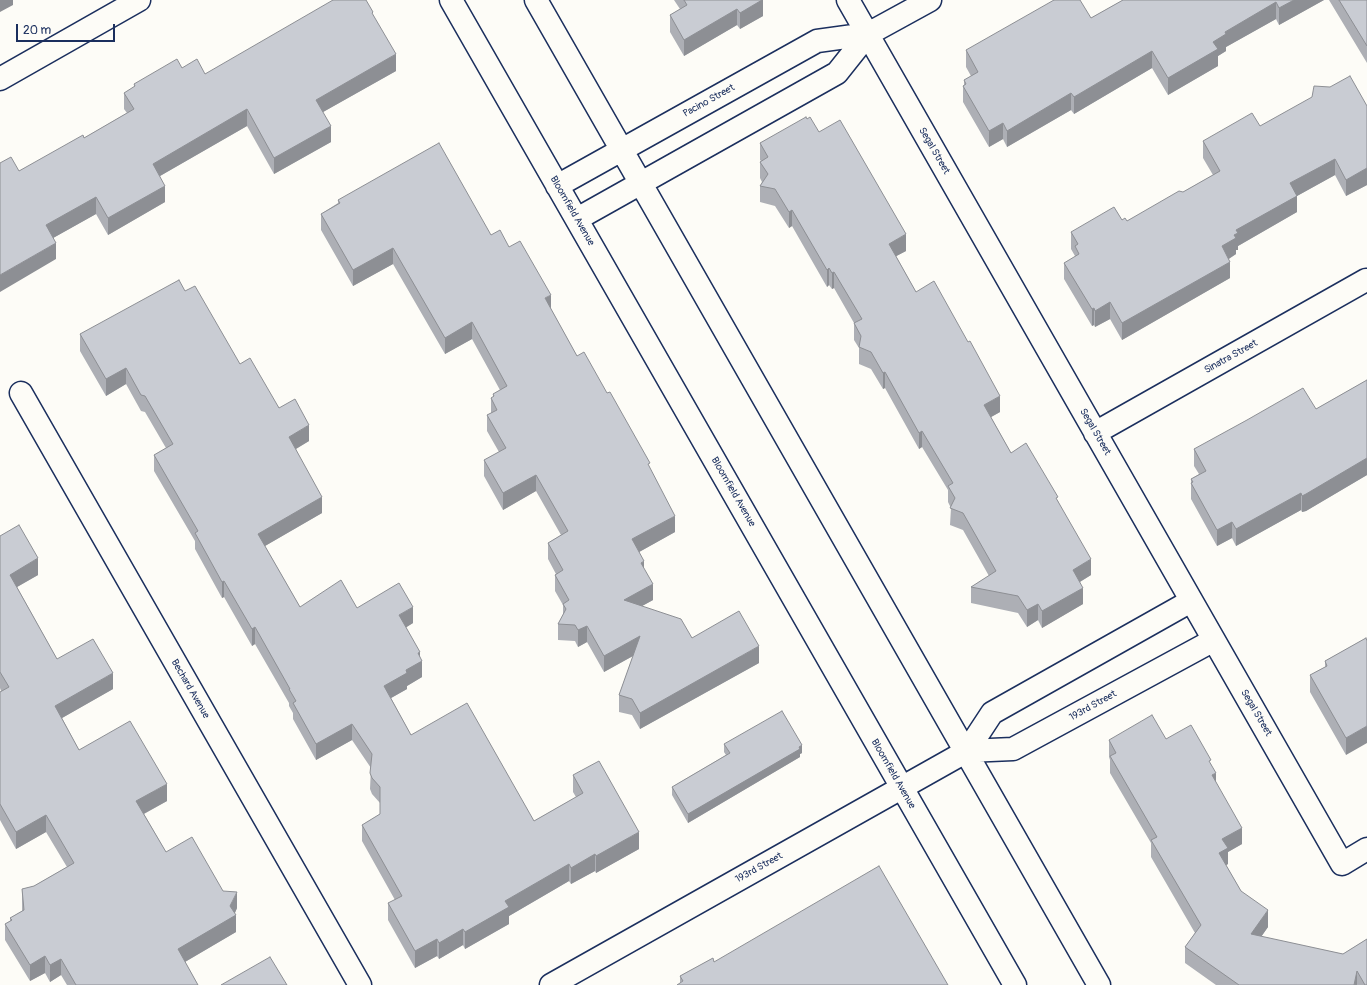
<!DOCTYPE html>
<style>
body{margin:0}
#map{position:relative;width:1367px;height:985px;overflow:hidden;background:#fdfcf7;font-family:Pangolin,sans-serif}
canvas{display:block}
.scale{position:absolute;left:16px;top:24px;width:99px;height:18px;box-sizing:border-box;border:2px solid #1b2f5e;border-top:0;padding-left:5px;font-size:12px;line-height:14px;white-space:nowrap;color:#1b2f5e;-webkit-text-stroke:3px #fdfcf7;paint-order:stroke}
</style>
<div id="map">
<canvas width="1367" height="985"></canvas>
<div class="scale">20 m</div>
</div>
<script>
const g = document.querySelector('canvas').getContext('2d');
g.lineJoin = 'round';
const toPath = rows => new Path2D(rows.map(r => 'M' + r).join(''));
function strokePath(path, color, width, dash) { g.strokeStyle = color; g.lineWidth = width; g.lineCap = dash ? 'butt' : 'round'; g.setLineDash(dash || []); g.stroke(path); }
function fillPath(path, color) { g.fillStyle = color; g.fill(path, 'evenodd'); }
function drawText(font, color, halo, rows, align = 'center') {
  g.font = font + ' Pangolin,sans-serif'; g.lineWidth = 3; g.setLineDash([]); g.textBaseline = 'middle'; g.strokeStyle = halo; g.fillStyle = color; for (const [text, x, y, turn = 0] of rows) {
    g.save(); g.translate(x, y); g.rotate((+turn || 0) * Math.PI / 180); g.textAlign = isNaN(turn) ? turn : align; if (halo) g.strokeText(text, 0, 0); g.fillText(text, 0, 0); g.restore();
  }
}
const minor = toPath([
 [451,0,1015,985],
 [536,0,1099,985],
 [848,0,1342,864,1367,849],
 [0,79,139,0],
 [557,186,817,41,868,34,930,0],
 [577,219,837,73,868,34],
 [21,393,360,985],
 [1095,433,1366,280],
 [967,751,1013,749,1214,640],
 [551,985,967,751,992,713,1191,601]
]);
const wall = toPath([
 [674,0,763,0,763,16,740,29,737,25,684,56,670,32,670,15,680,9],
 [1123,0,1324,0,1279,25,1276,19,1226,47,1226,51,1218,56,1218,66,1168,95,1152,68,1074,114,1071,110,1007,147,1003,139,989,147,963,102,963,86,964,85,964,80,971,76,966,67,966,50,1091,18],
 [1329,0,1367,0,1367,63],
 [373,16,396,71,323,112,331,142,274,174,247,126,160,176,165,202,108,235,96,214,53,238,56,259,19,171,84,138,127,113,124,109,124,93,134,87,134,84,182,68,205,74],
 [1367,106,1367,185,1346,196,1335,175,1297,196,1297,212,1238,246,1238,250,1236,250,1236,254,1229,259,1230,278,1122,340,1110,319,1095,327,1094,325,1092,326,1064,279,1064,263,1075,257,1075,256,1071,249,1071,232,1122,220,1127,221,1183,192,1213,175,1203,158,1203,141,1260,126],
 [807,119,819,132,906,251,896,256,916,292,1000,412,991,417,1011,453,1058,501,1091,575,1080,582,1083,604,1042,628,1038,620,1027,627,1018,613,971,603,971,587,989,576,963,530,950,525,951,508,948,502,948,490,922,447,919,449,885,388,883,389,871,369,859,364,859,348,854,340,854,323,834,288,832,289,829,285,827,287,792,226,789,228,775,206,760,202,760,186,762,182,760,178,760,162,761,161,760,160,760,143],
 [338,200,491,235,509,247,551,309,577,356,607,393,650,469,675,532,639,552,653,600,642,606,692,638,759,663,640,729,632,715,619,712,619,695,633,656,604,672,587,642,578,647,575,641,558,640,558,624,563,615,563,605,555,591,555,575,556,574,548,559,548,543,561,535,536,491,503,510,484,476,484,460,499,452,487,431,487,415,491,413,491,398,493,397,493,394,500,390,472,339,445,354,393,264,353,286,321,230,321,214,338,203],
 [185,291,240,364,309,441,296,449,322,513,265,546,300,607,357,608,413,623,406,627,420,658,422,677,407,686,407,689,391,698,411,735,534,821,576,797,573,792,573,775,639,849,596,873,595,871,571,884,569,881,509,916,509,924,465,949,463,945,439,959,437,956,415,968,388,920,388,903,395,900,362,841,362,825,380,814,380,803,372,794,370,789,371,768,352,740,316,760,293,719,293,713,289,706,289,703,255,644,252,646,224,597,222,598,195,549,195,541,154,471,154,455,166,448,145,412,141,411,126,384,106,396,80,351,80,334],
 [1367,380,1367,475,1306,511,1302,512,1301,510,1236,546,1232,538,1217,546,1191,499,1191,479,1199,474,1194,466,1194,449,1316,409],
 [0,536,38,575,17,587,57,659,113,689,62,718,79,750,167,801,144,814,166,852,223,891,237,908,235,913,236,932,185,962,198,985,67,985,61,975,50,982,45,973,30,981,5,940,5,924,10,921,10,918,22,911,22,889,34,886,67,867,46,832,16,849,0,820,0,692,1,691,0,688],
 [1366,638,1346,755,1310,692,1310,675,1325,667,1325,661],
 [1166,739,1211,764,1216,782,1242,844,1228,852,1228,864,1226,865,1241,891,1268,927,1261,937,1343,954,1367,939,1367,985,1216,985,1185,963,1185,947,1195,933,1151,857,1151,843,1110,773,1110,760,1109,757,1109,740],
 [724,744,802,753,800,754,800,757,688,823,672,795,672,787,726,755,724,752],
 [713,958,680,983,680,976]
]);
const shadedWall = toPath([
 [0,0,13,0,13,5,0,12],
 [762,0,763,0,763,16,740,29,740,13],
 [1294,0,1324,0,1279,25,1279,8],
 [1276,2,1276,19,1226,47,1226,51,1218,56,1218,66,1168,95,1168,78,1213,42,1225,32],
 [737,9,737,25,684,56,684,40],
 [1152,51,1152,68,1074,114,1074,97],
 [396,54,396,71,316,116,316,100],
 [1071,93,1071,110,1007,147,1007,131],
 [247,109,247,126,153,180,153,164],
 [1003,123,1003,139,989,147,989,131],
 [331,126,331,142,274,174,274,158],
 [1335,159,1335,175,1297,196,1297,212,1238,246,1238,250,1236,250,1236,254,1222,263,1222,246,1234,235,1236,230,1290,183],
 [1367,168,1367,185,1346,196,1346,180],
 [165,186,165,202,108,235,108,218],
 [96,197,96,214,46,242,46,225],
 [792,210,792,226,789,228,789,212],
 [906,234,906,251,889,260,889,244],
 [56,243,56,259,0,292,0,275],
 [393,248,393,264,353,286,353,270],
 [1230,262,1230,278,1122,340,1122,323],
 [829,268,829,285,827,287,827,270],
 [834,272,834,288,832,289,832,273],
 [551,295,551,311,545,298],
 [1110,302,1110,319,1095,327,1095,311],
 [1094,308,1094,325,1092,326,1092,309],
 [472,322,472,339,445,354,445,338],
 [126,368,126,384,106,396,106,379],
 [885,372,885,388,883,389,883,373],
 [1000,396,1000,412,984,421,984,405],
 [309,425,309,441,289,453,289,437],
 [922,431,922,447,919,449,919,433],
 [1367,458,1367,475,1306,511,1302,512,1302,496],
 [536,475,536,491,503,510,503,493],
 [1301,493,1301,510,1236,546,1236,529],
 [322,497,322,513,258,550,258,534],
 [675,516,675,532,632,556,632,539],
 [1232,522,1232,538,1217,546,1217,530],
 [38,558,38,575,10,591,10,575],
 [1091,559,1091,575,1073,586,1073,570],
 [644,561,644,577,641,563],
 [224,581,224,597,222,598,222,582],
 [653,584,653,600,624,616,624,600],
 [1083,588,1083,604,1042,628,1042,611],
 [1038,604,1038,620,1027,627,1027,610],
 [413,607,413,623,399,632,399,615],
 [587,626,587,642,578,647,578,630],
 [255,627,255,644,252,646,252,629],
 [640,636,640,652,604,672,604,656],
 [759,646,759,663,640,729,640,713],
 [420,652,420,662,422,661,422,677,407,686,407,689,384,702,384,686,406,670,418,653],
 [113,673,113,689,55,722,55,706],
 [352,724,352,740,316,760,316,744],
 [1367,726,1367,743,1346,755,1346,738],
 [802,745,802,753,800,754,800,757,688,823,688,814],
 [1216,773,1216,789,1212,775],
 [167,784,167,801,136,818,136,801],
 [46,815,46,832,16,849,16,832],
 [1242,828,1242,844,1228,852,1228,864,1219,869,1219,853,1222,839],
 [639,832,639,849,596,873,596,856],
 [595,854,595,871,571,884,571,868],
 [569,864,569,881,509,916,509,924,465,949,465,932,505,901],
 [237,892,237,908,233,917,236,915,236,932,178,966,178,949,230,906],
 [1268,910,1268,927,1251,951,1251,934],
 [463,929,463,945,439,959,439,943],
 [437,939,437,956,415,968,415,951],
 [45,956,45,973,30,981,30,965],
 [61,959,61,975,50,982,50,965],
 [1357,971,1357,985,1354,985]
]);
const building = toPath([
 [333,0,366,0,373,12,372,13,396,54,316,100,331,126,274,158,247,109,153,164,165,186,108,218,96,197,46,225,56,243,0,275,0,163,11,157,19,171,83,135,84,138,134,109,124,93,135,86,134,84,177,59,182,68,197,59,205,74,333,0],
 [684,0,762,0,740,13,737,9,684,40,670,15,687,5,684,0],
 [1054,0,1080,0,1091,18,1123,0,1294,0,1279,8,1276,2,1225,32,1226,34,1213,42,1218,49,1168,78,1152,51,1074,97,1071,93,1007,131,1003,123,989,131,963,86,966,84,964,80,978,72,966,50,1054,0],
 [1339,0,1367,0,1367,46,1339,0],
 [1350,76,1367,106,1367,168,1346,180,1335,159,1290,183,1297,196,1236,230,1238,233,1234,235,1236,238,1222,246,1230,262,1122,323,1110,302,1095,311,1094,308,1092,309,1064,263,1079,254,1075,246,1078,244,1071,232,1114,207,1122,220,1125,218,1127,221,1179,191,1183,192,1220,171,1203,141,1252,113,1260,126,1312,97,1314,86,1330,87,1350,76],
 [806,117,807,119,810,117,819,132,840,120,906,234,889,244,916,292,934,281,968,342,970,341,1000,396,984,405,1011,453,1026,443,1058,497,1056,498,1091,559,1073,570,1083,588,1042,611,1038,604,1027,610,1018,596,971,587,996,571,963,513,950,508,955,498,948,486,953,483,922,431,919,433,885,372,883,373,871,352,859,347,861,336,854,323,862,319,834,272,832,273,829,268,827,270,792,210,789,212,775,189,760,186,768,174,760,162,768,157,760,143,806,117],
 [439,143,491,235,500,230,509,247,520,241,551,295,545,298,577,356,584,352,607,393,610,392,650,463,648,464,675,516,632,539,644,561,641,563,653,584,624,600,681,619,692,638,739,611,759,646,640,713,632,699,619,695,640,636,604,656,587,626,578,630,575,625,558,624,566,609,563,604,569,600,555,575,563,570,548,543,568,531,536,475,503,493,484,460,506,448,487,415,497,410,491,398,494,396,493,394,507,386,472,322,445,338,393,248,353,270,321,214,340,203,338,200,439,143],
 [179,280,185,291,195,286,240,364,250,358,279,408,295,399,309,425,289,437,322,497,258,534,300,607,341,580,357,608,399,583,413,607,399,615,420,652,418,653,422,661,406,670,407,673,384,686,411,735,467,703,534,821,583,793,573,775,599,761,639,832,596,856,595,854,571,868,569,864,505,901,509,907,465,932,463,929,439,943,437,939,415,951,388,903,402,896,362,825,380,814,380,787,372,778,370,773,372,754,352,724,316,744,293,703,296,701,289,689,290,689,255,627,252,629,224,581,222,582,195,533,198,531,154,455,173,444,145,396,141,395,126,368,106,379,80,334,179,280],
 [1367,380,1367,458,1306,494,1302,496,1301,493,1236,529,1232,522,1217,530,1191,483,1193,482,1191,479,1206,471,1194,449,1247,420,1303,388,1316,409,1367,380],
 [19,525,38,558,10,575,57,659,93,639,113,673,55,706,79,750,130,721,167,784,136,801,166,852,192,837,223,891,237,892,230,906,236,915,178,949,198,985,76,985,61,959,50,965,45,956,30,965,5,924,12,920,10,918,24,910,22,889,34,886,74,863,46,815,16,832,0,804,0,692,9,687,0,672,0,536,19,525],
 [1366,638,1367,641,1367,726,1346,738,1310,675,1327,666,1325,661,1366,638],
 [782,711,802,745,799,747,800,749,688,814,672,787,730,753,724,744,782,711],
 [1152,715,1166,739,1191,725,1211,760,1209,761,1216,773,1212,775,1242,828,1222,839,1228,848,1219,853,1241,891,1268,910,1251,934,1343,954,1367,939,1367,985,1365,985,1357,971,1354,985,1239,985,1185,947,1201,925,1151,840,1157,837,1110,756,1116,753,1109,740,1152,715],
 [879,866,948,985,677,985,683,981,680,976,713,958,714,962,879,866],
 [270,957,287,985,221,985,270,957]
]);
const streetNames = [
 ["Pacino Street",709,101,-29],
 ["Segal Street",934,151,60],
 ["Bloomfield Avenue",572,211,60],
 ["Sinatra Street",1231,357,-29],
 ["Segal Street",1095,432,60],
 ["Bloomfield Avenue",733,492,60],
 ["Bechard Avenue",190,689,60],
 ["193rd Street",1093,706,-29],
 ["Segal Street",1256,713,60],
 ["Bloomfield Avenue",893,774,60],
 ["193rd Street",759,868,-29]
];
strokePath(minor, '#1b2f5e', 25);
strokePath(minor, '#fdfcf7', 22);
fillPath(wall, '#adafb5');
fillPath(shadedWall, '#8d8f94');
fillPath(building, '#c9ccd3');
strokePath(building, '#8d8f94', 1);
drawText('10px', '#1b2f5e', '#fdfcf7', streetNames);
</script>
